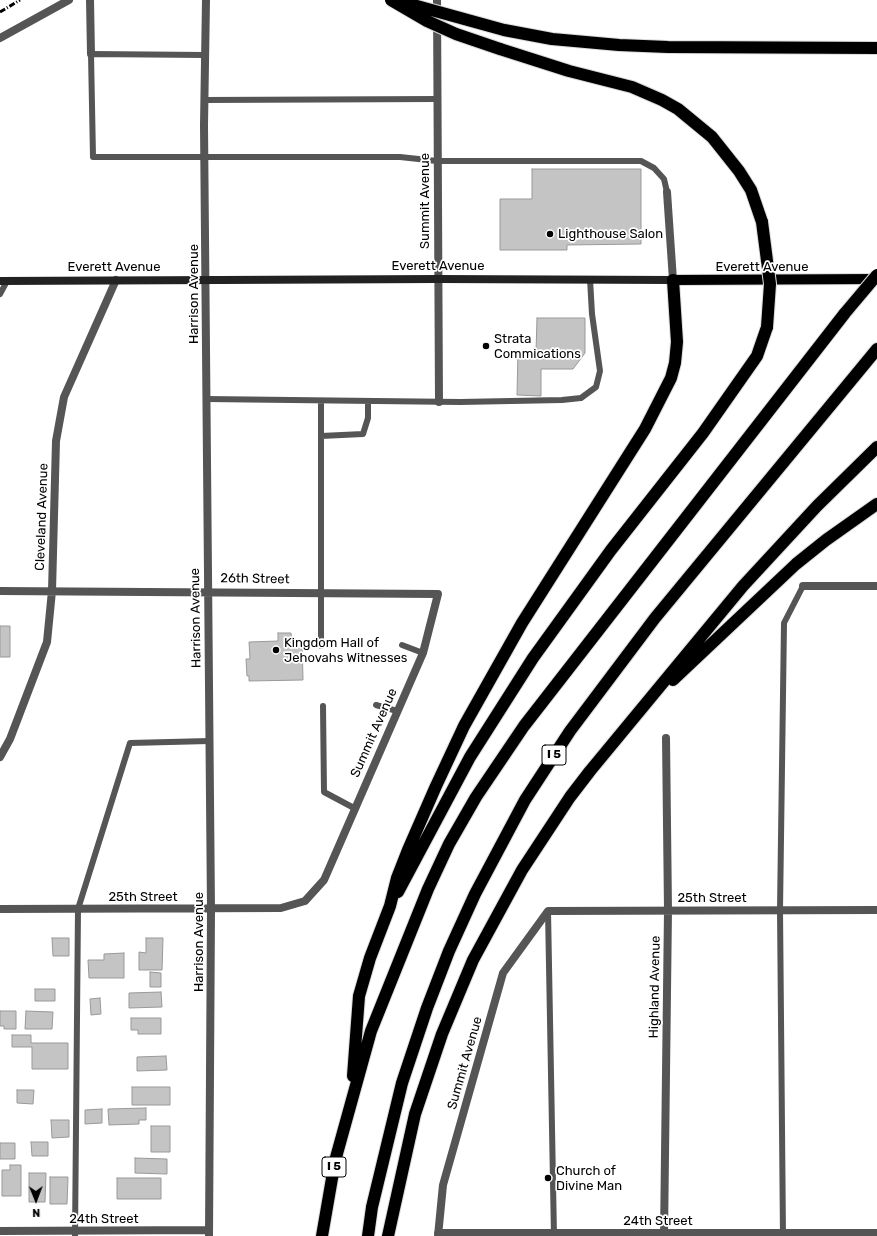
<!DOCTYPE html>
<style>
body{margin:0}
#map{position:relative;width:877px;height:1236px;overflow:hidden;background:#fff;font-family:Rubik,sans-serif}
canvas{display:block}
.north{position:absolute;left:16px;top:1180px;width:40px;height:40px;-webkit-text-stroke:3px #fff;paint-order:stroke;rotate:179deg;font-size:11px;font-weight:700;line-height:16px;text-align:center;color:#000}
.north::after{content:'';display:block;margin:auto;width:14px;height:18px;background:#000;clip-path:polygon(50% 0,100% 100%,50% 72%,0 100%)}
</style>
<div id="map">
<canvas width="877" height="1236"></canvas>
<div class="north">N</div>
</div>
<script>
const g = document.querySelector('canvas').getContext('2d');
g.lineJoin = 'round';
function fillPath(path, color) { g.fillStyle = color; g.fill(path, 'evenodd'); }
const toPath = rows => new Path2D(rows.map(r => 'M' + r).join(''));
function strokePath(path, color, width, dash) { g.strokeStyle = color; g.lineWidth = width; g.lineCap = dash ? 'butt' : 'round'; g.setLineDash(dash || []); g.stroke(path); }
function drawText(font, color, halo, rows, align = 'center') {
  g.font = font + ' Rubik,sans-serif'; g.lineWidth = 3.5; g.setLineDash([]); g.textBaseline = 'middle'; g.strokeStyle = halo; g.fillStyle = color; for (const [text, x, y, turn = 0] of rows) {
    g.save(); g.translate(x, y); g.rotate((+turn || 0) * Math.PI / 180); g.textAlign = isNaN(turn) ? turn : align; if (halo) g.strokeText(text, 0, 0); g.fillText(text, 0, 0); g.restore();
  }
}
const building = toPath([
 [532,169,641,169,641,244,567,245,567,250,500,250,500,199,532,199,532,169],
 [537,318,585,318,585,353,573,369,541,369,541,396,517,395,518,351,536,352,537,318],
 [0,626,10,626,10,657,0,657,0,626],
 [278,633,291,633,292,641,302,641,303,680,249,681,249,676,247,676,246,659,250,659,249,642,278,641,278,633],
 [52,938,69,938,69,956,53,956,52,938],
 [146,938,163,938,162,970,139,970,139,952,146,953,146,938],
 [124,953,124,978,89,978,88,960,104,960,104,954,124,953],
 [150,972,161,973,161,987,150,987,150,972],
 [35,989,55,989,55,1001,35,1001,35,989],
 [161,992,162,1007,129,1008,129,993,161,992],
 [100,998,101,1014,91,1015,90,999,100,998],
 [0,1011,16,1011,16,1029,4,1029,4,1026,0,1026,0,1011],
 [26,1011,53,1012,52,1029,25,1029,26,1011],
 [131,1018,161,1018,161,1034,138,1034,138,1030,131,1030,131,1018],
 [12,1035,31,1035,31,1043,68,1043,68,1069,32,1069,32,1047,12,1047,12,1035],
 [166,1056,167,1070,137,1071,137,1057,166,1056],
 [132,1087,170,1087,170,1105,132,1105,132,1087],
 [17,1090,34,1090,33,1104,17,1103,17,1090],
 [146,1108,146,1120,139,1120,139,1124,109,1125,108,1109,146,1108],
 [102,1109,102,1123,85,1124,85,1110,102,1109],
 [51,1120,69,1120,69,1137,52,1138,51,1120],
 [151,1126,170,1126,170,1152,151,1152,151,1126],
 [31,1142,48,1142,48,1156,32,1156,31,1142],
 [0,1143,15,1143,15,1159,0,1159,0,1143],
 [135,1158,167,1159,167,1174,135,1173,135,1158],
 [10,1165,21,1165,21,1196,2,1196,2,1170,10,1170,10,1165],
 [29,1173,46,1173,45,1202,29,1202,29,1173],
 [50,1177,68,1177,67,1204,50,1204,50,1177],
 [117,1178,161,1178,161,1199,117,1199,117,1178]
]);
const service = toPath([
 [205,55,91,54,93,157,400,157,437,161,641,161,654,168,664,179,667,192],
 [205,100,437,99],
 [0,294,7,281],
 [206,399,460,402,562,400,581,398,596,387,600,371,592,314,590,279],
 [321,436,363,434,368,418,368,401],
 [402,645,423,653],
 [321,646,321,401],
 [376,705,397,711],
 [323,706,324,792,354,808],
 [548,911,554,1236],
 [75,1236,78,909,130,743,209,741],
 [783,1236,780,910,784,623,803,586]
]);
const minor = toPath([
 [90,0,91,54],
 [206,0,204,125,211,910,209,1236],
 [437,0,439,402],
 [0,38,69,0],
 [667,192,673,280],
 [803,586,877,586],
 [0,591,438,594,423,653,324,880,305,901,281,908,0,909],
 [0,757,10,739,47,642,52,591,56,441,64,397,116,280],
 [0,1231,209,1230],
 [438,1233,877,1233],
 [438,1236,443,1185,503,973,548,911,877,910],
 [664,1236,668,910,666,738]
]);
const secondary = toPath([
 [0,281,438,279,673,280]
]);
const primary = toPath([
 [673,280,877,279]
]);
const motorway = toPath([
 [504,30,552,39,619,45,668,47,877,48],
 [500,49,569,71,632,87,662,100,678,109,712,137,739,171,751,190,762,222],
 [673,680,796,564,826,540,877,504],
 [398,892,470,757,533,658,611,550,703,433,757,356,767,327],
 [353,1076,359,996,370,958,390,906,397,878,408,850,436,786,464,726,522,623,645,429,671,378,675,363,677,342,673,280],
 [322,1236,335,1161,371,1031,428,889,449,844,476,797,524,726,845,313],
 [368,1236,372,1207,402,1083,427,1008,449,951,475,894,525,800,570,731,655,618,877,349],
 [388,1236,415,1114,442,1034,473,960,522,870,570,797,590,771,743,586,817,506,877,447]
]);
const rail = toPath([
 [0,12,20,0]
]);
const motorwayBridge = toPath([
 [391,0,427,21,456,34,500,49],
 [406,3,504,30],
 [762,222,770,284,767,327],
 [845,313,877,275]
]);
const markers = [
 [550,234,4,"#000"],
 [486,346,4,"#000"],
 [276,650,4,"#000"],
 [548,1178,4,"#000"]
];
const shields = [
 [554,755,24],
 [334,1167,24]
];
const shieldNames = [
 ["I 5",554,755],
 ["I 5",334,1167]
];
const streetNames = [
 ["Summit Avenue",425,201,-90],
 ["Everett Avenue",438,266],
 ["Everett Avenue",114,267],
 ["Everett Avenue",762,267],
 ["Harrison Avenue",194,294,-90],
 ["Cleveland Avenue",42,517,-88],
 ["26th Street",255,579,1],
 ["Harrison Avenue",196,618,-91],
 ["Summit Avenue",374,733,-66],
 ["25th Street",143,897],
 ["25th Street",712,898],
 ["Harrison Avenue",199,942,-90],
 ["Highland Avenue",655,987,-89],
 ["Summit Avenue",465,1063,-74],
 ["24th Street",104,1219],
 ["24th Street",658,1221]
];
const poiNames = [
 ["Lighthouse Salon",558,234],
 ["Strata",494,339],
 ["Commications",494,354],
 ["Kingdom Hall of",284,643],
 ["Jehovahs Witnesses",284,658],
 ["Church of",556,1171],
 ["Divine Man",556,1186]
];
fillPath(building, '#c4c4c4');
strokePath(building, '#999', 1);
strokePath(primary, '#dbdbdb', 12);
strokePath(motorway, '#dbdbdb', 14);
strokePath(service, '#555', 6);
strokePath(minor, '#555', 8);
strokePath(secondary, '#222', 8);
strokePath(primary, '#000', 10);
strokePath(motorway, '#000', 12);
strokePath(rail, '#000', 3, [6, 2, 1, 2]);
strokePath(motorwayBridge, '#dbdbdb', 14, []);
strokePath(motorwayBridge, '#000', 12);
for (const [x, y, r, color] of markers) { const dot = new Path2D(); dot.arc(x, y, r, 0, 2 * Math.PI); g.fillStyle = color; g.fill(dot); strokePath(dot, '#fff', 1.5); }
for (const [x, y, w] of shields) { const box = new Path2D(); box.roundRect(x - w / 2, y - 10, w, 20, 3); g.fillStyle = '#fff'; g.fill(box); strokePath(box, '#000', 1); }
drawText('bold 12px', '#000', null, shieldNames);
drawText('13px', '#000', '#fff', streetNames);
drawText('13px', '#000', '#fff', poiNames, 'left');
</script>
